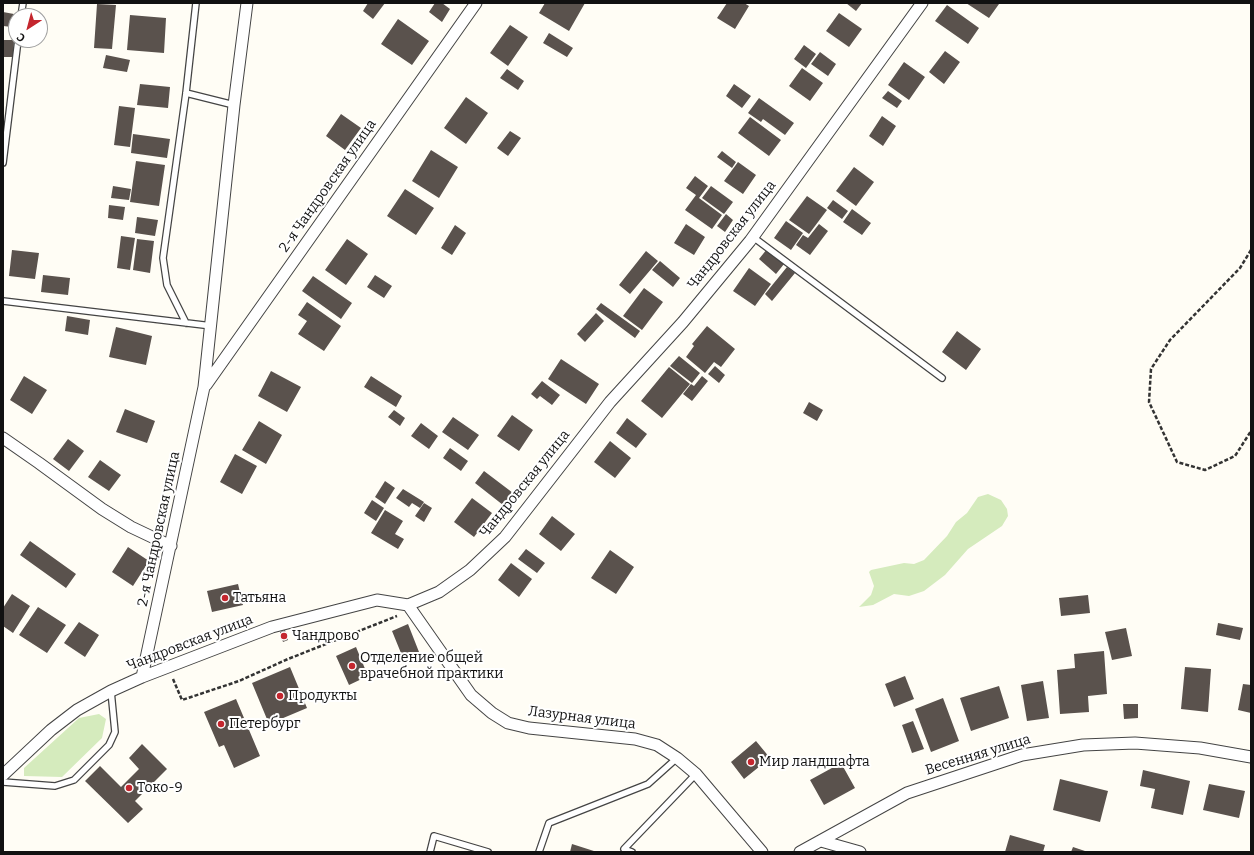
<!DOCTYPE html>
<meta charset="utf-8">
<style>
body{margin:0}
#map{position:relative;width:1254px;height:855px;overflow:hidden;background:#fffdf5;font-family:Bitter,serif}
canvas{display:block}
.frame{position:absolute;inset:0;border:4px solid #111;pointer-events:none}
.north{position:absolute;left:8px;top:8px;width:40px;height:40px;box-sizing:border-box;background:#fff;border:1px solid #a0a0a0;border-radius:50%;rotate:216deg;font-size:11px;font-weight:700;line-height:16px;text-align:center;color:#111}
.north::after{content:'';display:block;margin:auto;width:14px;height:18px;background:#c4262e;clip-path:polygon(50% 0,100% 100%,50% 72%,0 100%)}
</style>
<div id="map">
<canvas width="1254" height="855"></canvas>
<div class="frame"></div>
<div class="north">С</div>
</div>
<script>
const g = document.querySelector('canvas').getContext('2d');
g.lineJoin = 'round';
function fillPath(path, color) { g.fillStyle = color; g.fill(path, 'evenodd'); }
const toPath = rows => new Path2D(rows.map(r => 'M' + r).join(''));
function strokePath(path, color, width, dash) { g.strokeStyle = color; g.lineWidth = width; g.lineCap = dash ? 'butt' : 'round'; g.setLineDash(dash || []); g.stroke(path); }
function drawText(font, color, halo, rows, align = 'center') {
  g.font = font + ' Bitter,serif'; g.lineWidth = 4; g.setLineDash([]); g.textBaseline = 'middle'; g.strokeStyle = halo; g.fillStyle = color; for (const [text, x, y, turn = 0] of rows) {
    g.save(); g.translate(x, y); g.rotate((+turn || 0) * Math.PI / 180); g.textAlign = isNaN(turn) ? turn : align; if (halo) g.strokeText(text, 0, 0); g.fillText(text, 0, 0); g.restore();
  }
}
const green = toPath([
 [988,494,1001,500,1007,509,1008,516,1002,526,968,549,945,575,924,591,909,596,894,594,873,605,859,607,871,595,874,586,869,572,871,570,904,563,914,564,924,560,947,536,956,522,967,513,978,497],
 [99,714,106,719,102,738,62,777,24,776,24,768,79,718]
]);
const building = toPath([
 [368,3,385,3,373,19,363,11],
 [435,3,442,3,450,9,442,22,429,12],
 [545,3,585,3,569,31,539,13],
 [727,3,744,3,749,6,735,29,717,18],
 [846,3,862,3,856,11],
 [966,3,997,3,999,4,989,18],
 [97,4,116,5,112,49,94,48],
 [947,5,979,28,968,44,935,21],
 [3,12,14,14,12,27,3,26],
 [839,13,862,29,849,47,826,31],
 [130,15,166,18,164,53,127,50],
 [398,19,429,41,412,65,381,44],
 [510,25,528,37,508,66,490,53],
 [549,33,573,48,567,57,543,43],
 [3,40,14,40,13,57,3,57],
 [804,45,816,54,806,68,794,59],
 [945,51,960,62,944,84,929,72],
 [820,52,836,64,828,76,811,64],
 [106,55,130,60,127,72,103,68],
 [904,62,925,77,909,100,888,85],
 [802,68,823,83,810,101,789,86],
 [507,69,524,81,518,90,500,78],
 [140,84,170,87,168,108,137,105],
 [734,84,751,96,742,108,726,96],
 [888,91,902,101,897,108,882,98],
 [466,97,488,113,466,144,444,128],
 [759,98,794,123,785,135,763,119,761,122,748,113],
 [119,106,135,108,130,147,114,145],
 [341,114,361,128,345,150,326,136],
 [882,116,896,126,883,146,869,136],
 [750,117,781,140,769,156,738,133],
 [510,131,521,138,508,156,497,148],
 [133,134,170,139,167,158,131,153],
 [431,150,458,167,439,198,412,181],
 [722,151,736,162,732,168,717,157],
 [136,161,165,165,159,206,130,202],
 [738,162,756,175,743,194,724,181],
 [854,167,874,182,856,206,836,191],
 [695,176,708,186,699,198,722,215,712,229,685,210,696,195,686,188],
 [113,186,131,189,129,200,111,198],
 [711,186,733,202,724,214,702,198],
 [405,189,434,208,416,235,387,216],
 [807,196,827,210,809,234,789,220],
 [833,200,848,211,842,219,827,208],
 [109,205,125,207,123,220,108,218],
 [852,209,871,223,862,235,843,222],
 [726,214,733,220,725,232,717,226],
 [137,217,158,220,155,236,135,233],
 [786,221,803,233,791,250,774,238],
 [686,224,705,237,694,255,674,243],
 [819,224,828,231,810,255,796,245,803,235,808,238],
 [455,225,466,233,452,255,441,248],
 [121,236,135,238,130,270,117,268],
 [137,239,154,241,150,273,133,270],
 [347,239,368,254,346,285,325,270],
 [767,249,784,264,776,274,759,259],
 [12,250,39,253,35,279,9,276],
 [646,251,658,261,630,294,619,285],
 [660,261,680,278,673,287,652,270],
 [787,267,795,273,772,301,765,294],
 [749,268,771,284,755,306,733,291],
 [43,275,70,278,68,295,41,292],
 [375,275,392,286,384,298,367,287],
 [313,276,352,303,341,319,302,291],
 [644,288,663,302,642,330,623,316],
 [307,302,341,326,324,351,298,334,307,321,298,315],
 [601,303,640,331,635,338,596,309],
 [596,313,604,321,585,342,577,334],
 [67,316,90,320,88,335,65,331],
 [707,326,735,349,721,367,714,362,705,373,686,357,694,346,692,344],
 [116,327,152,336,146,365,109,357],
 [957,331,981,349,966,370,942,352],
 [679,356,700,373,692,383,670,366],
 [561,359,599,384,586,404,548,379],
 [715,366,725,375,719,383,708,374],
 [669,367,690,384,662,418,641,401],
 [271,371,301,387,287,412,258,396],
 [24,376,47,390,32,414,10,400],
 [371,376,402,396,396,407,364,387],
 [702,376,708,381,692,401,683,394,691,384,694,386],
 [542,381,560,395,552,405,540,396,537,399,531,394],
 [809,402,823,410,817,421,803,413],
 [125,409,155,421,147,443,116,432],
 [394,410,405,418,400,426,388,417],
 [512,415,533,430,519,451,497,436],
 [453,417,479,435,468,450,442,432],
 [627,418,647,434,636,448,616,433],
 [259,421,282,435,266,464,242,450],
 [421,423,438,436,429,449,411,436],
 [68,439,84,451,69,471,53,459],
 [610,441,631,458,615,478,594,462],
 [450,448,468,461,461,471,443,458],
 [235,454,257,466,242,494,220,482],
 [100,460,121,475,109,491,88,477],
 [484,471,513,493,503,505,475,483],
 [385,481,395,488,385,504,375,497],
 [403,489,424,502,420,508,412,503,409,507,396,498],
 [472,498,492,513,474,537,454,522],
 [372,500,384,508,376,521,364,513],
 [424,503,432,508,424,522,415,516],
 [385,510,403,521,395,534,404,539,398,549,371,533],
 [552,516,575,534,561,551,539,534],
 [30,541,76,574,66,588,20,555],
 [128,547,149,561,133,586,112,572],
 [526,549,545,563,537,573,518,559],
 [610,550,634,567,616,594,591,578],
 [511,563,532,579,519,597,498,580],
 [238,584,243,605,212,612,207,591],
 [12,594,30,606,13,633,3,626,3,608],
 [1088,595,1090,613,1061,616,1059,598],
 [38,607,66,625,47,653,19,635],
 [79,622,99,635,85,657,64,643],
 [1218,623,1243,628,1240,640,1216,635],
 [408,624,419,652,403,658,392,631],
 [1126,628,1132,656,1112,660,1105,632],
 [285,630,288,640,283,642,280,632],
 [356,647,368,676,349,685,336,656],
 [1104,651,1107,694,1088,696,1089,712,1060,714,1057,670,1075,668,1074,654],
 [290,667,307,708,269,724,252,683],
 [1185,667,1211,669,1208,712,1181,709],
 [905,676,914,699,894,707,885,684],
 [1043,681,1049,718,1027,721,1021,685],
 [1243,684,1251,685,1251,713,1238,710],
 [999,686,1009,718,971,731,960,698],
 [943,698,959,741,931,752,915,709],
 [236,699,260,756,234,768,224,745,219,747,204,712],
 [1123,704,1138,704,1138,718,1124,719],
 [913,721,924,749,912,753,902,725],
 [756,741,770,758,744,779,731,762],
 [142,744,167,769,135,801,143,809,128,823,85,781,100,766,121,787,139,769,129,758],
 [841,763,855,788,824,805,810,780],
 [1143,770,1190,781,1183,815,1151,808,1155,789,1140,786],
 [1060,779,1108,791,1100,822,1053,810],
 [1209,784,1245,791,1239,818,1203,810],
 [1010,835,1045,845,1043,852,1005,852],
 [572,844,597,852,570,852],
 [1073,847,1088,852,1071,852]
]);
const path = toPath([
 [1251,250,1240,268,1170,340,1151,369,1149,402,1177,462,1205,470,1235,456,1251,431],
 [173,679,182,700,239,681,288,659,397,616]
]);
const lane = toPath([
 [21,16,23,3],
 [186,93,234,105],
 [3,163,18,40],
 [753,237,942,378],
 [3,301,212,326],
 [186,323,167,285,163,258,186,93,196,3],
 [3,782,55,786,74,780,109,745,115,732,111,691],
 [430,852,434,836,488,852],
 [539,852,549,823,648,784,677,758],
 [632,852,624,849,696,774]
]);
const street = toPath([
 [206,385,476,3],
 [3,438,39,463,102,509,131,527,171,546],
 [408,605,471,695,492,713,508,723,529,728,635,739,657,745,677,758,696,774,762,852],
 [142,677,204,387,234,105,247,3],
 [3,775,51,730,77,710,111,691,142,677,272,627,377,600,408,605,439,592,470,570,505,537,610,402,683,322,750,241,922,3],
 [821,841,860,852],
 [800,852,907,793,1022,755,1083,745,1135,743,1200,748,1251,757]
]);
const markers = [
 [225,598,4,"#c4262e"],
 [284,636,4,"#c4262e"],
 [352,666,4,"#c4262e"],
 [280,696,4,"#c4262e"],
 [221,724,4,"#c4262e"],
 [751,762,4,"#c4262e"],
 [129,788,4,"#c4262e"]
];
const streetNames = [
 ["2-я Чандровская улица",328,186,-55],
 ["Чандровская улица",732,235,-52],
 ["Чандровская улица",525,484,-51],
 ["2-я Чандровская улица",159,529,-78],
 ["Чандровская улица",190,643,-21],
 ["Лазурная улица",582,718,7],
 ["Весенняя улица",978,755,-17]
];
const poiNames = [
 ["Татьяна",233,598],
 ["Чандрово",292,636],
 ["Отделение общей",360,658],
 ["врачебной практики",360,674],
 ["Продукты",288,696],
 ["Петербург",229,724],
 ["Мир ландшафта",759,762],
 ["Токо-9",137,788]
];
fillPath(green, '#d5ebbd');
fillPath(building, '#5a524d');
strokePath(lane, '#444', 8);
strokePath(street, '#444', 13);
strokePath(path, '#333', 2.5, [4, 2]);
strokePath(lane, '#fff', 5.5);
strokePath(street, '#fff', 11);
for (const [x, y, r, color] of markers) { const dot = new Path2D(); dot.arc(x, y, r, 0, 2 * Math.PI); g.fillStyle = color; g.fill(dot); strokePath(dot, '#fff', 1.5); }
drawText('14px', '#111', '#fff', streetNames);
drawText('14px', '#111', '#fff', poiNames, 'left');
</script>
